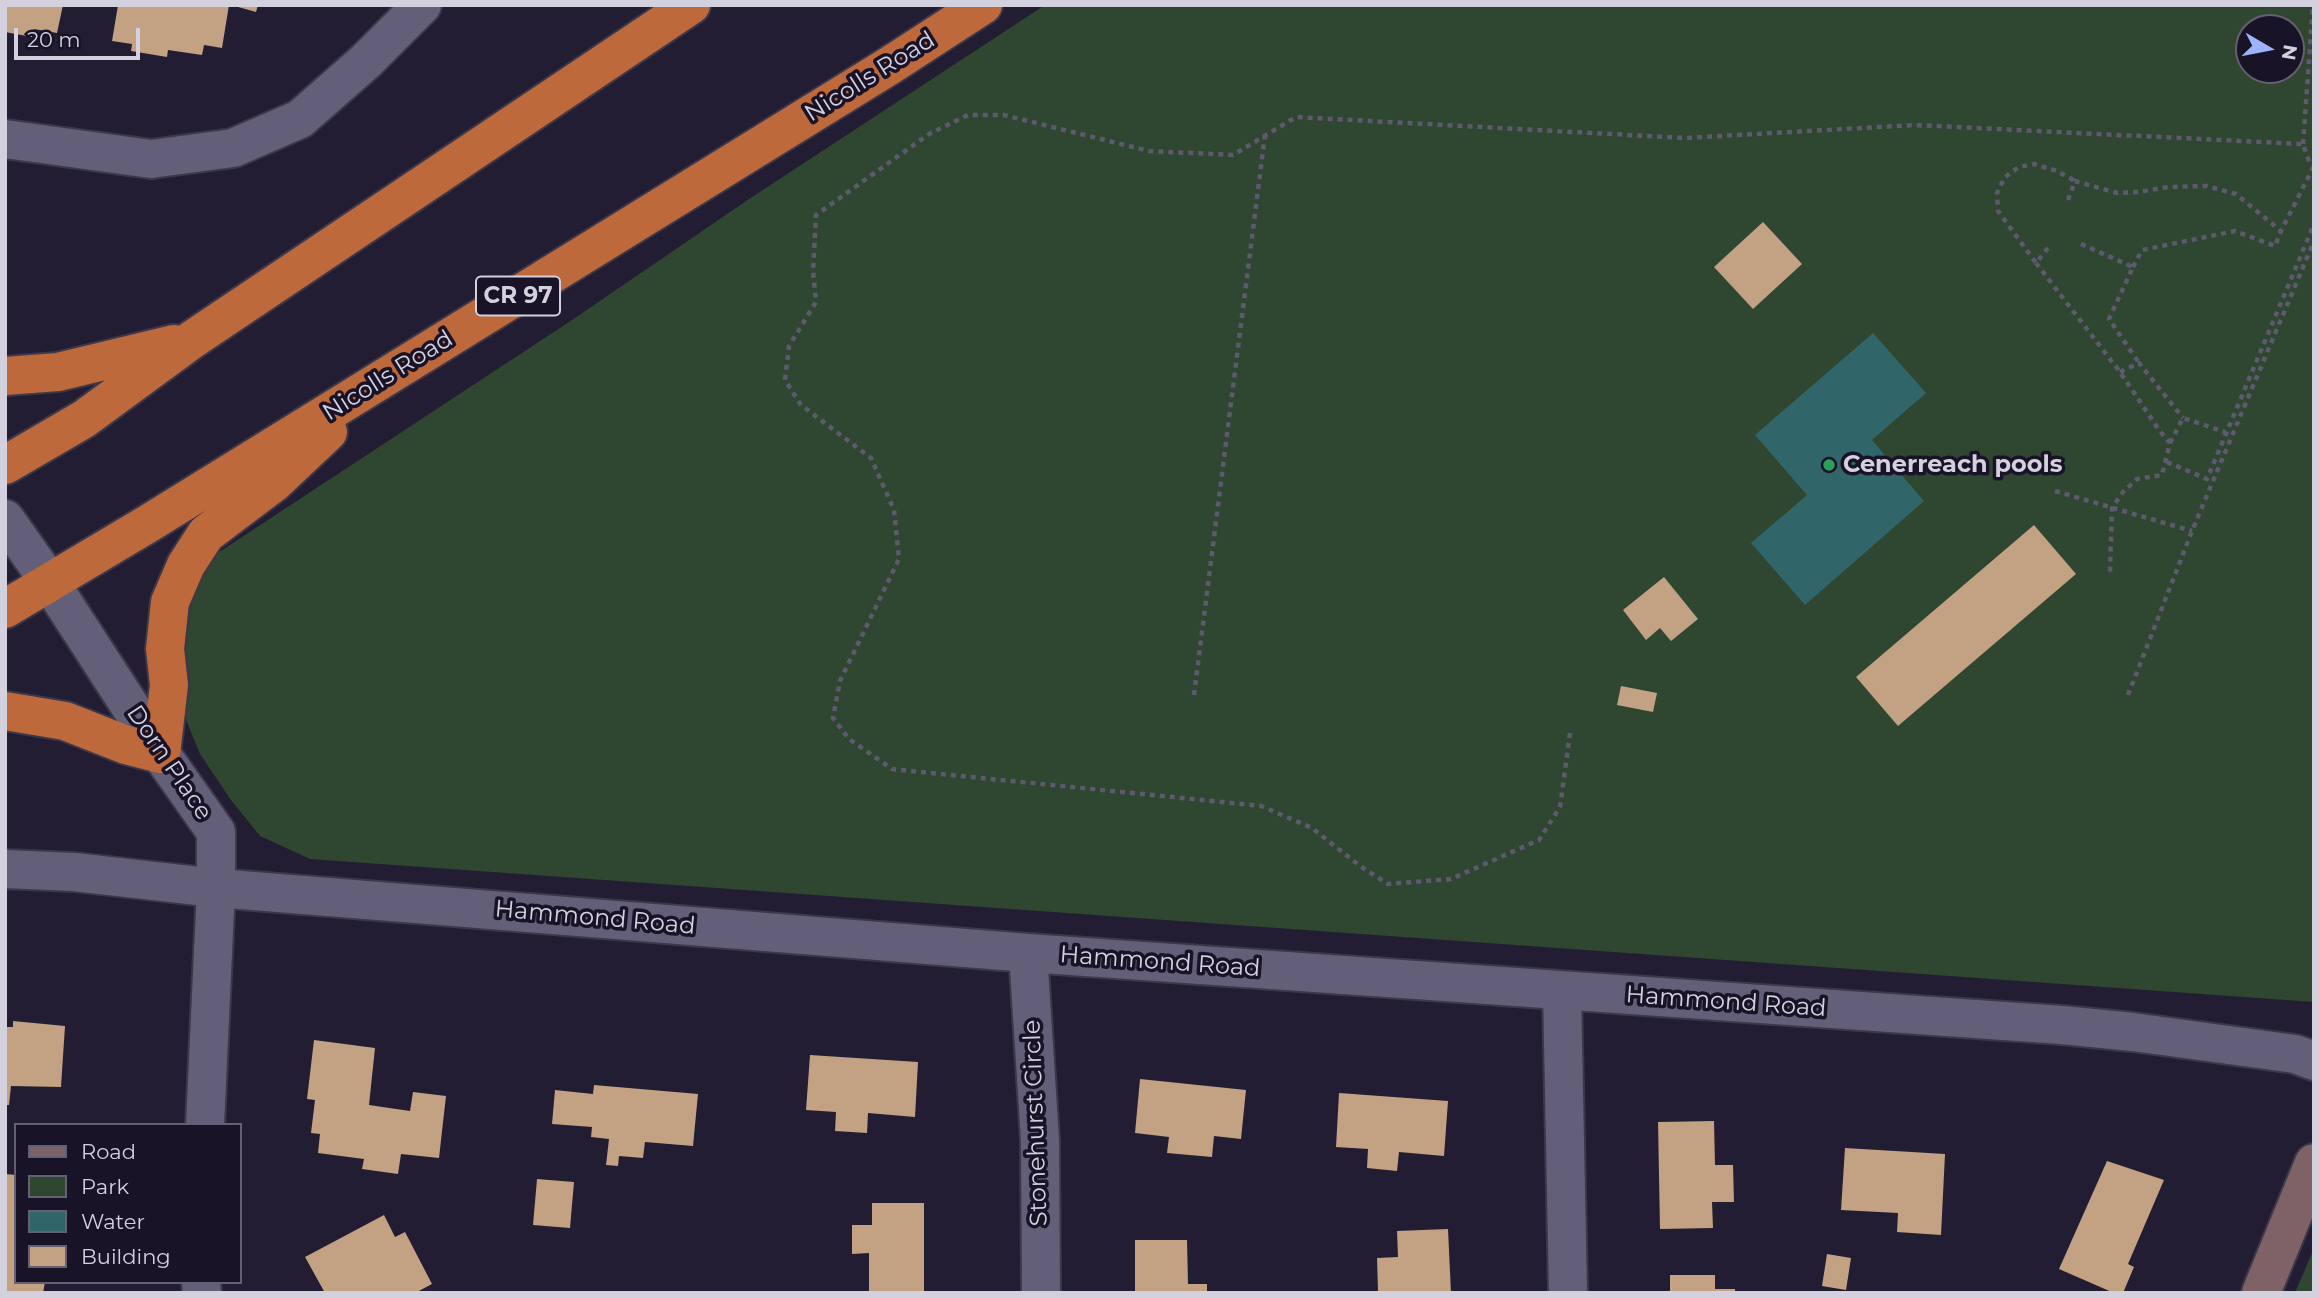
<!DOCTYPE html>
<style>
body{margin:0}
#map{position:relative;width:2319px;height:1298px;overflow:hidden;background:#221d32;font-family:Montserrat,sans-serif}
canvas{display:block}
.frame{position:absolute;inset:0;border:7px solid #d4d1df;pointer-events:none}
.legend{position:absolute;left:14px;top:1123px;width:228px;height:161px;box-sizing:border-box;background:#191328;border:2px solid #645f71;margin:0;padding:9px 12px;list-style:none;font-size:21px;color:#d4d1df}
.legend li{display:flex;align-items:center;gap:14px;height:35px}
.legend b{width:35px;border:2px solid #645f71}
.north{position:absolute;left:2235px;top:14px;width:70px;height:70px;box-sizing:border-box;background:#191328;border:2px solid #645f71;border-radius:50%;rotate:100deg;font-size:19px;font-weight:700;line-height:28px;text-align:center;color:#d4d1df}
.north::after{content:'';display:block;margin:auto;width:24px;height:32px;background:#9eb3fd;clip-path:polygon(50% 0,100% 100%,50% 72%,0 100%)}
.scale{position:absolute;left:14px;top:28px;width:126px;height:32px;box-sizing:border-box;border:4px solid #d4d1df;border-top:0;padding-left:9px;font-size:21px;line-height:24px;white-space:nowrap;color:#d4d1df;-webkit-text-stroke:5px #191328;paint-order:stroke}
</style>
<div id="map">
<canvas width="2319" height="1298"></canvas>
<div class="frame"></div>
<ul class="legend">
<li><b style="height:9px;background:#7f6266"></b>Road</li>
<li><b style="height:19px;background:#2f4631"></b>Park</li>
<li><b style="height:19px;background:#306669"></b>Water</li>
<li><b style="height:19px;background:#c3a183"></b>Building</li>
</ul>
<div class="north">N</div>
<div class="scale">20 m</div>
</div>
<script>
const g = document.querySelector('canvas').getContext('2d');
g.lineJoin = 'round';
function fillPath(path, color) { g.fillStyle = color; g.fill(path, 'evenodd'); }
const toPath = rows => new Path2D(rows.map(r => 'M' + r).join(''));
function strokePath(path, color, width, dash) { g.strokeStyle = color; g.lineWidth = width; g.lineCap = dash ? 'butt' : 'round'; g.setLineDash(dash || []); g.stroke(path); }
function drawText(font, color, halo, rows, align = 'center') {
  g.font = font + ' Montserrat,sans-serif'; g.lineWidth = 7; g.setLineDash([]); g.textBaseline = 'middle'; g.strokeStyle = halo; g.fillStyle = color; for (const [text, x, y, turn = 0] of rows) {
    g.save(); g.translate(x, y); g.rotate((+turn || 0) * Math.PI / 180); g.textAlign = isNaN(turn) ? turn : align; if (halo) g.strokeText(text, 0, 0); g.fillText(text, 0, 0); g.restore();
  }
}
const green = toPath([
 [1045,5,2314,5,2314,1002,310,859,260,836,231,800,200,754,182,710,182,598,207,560,572,320,749,199],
 [2249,28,2291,28,2291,70,2249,70],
 [2314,1248,2314,1293,2295,1293]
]);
const water = toPath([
 [1873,333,1926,393,1872,440,1924,501,1805,605,1751,543,1807,495,1755,435]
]);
const building = toPath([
 [5,5,63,5,57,33,34,29,32,37,5,32],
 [118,5,229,5,222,48,204,45,202,55,168,50,167,57,131,51,132,44,112,41],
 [231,5,258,5,256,12],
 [1763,222,1802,264,1753,309,1714,267],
 [2034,525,2076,574,1898,726,1856,677],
 [1664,577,1698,619,1671,641,1660,628,1646,640,1623,610],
 [1621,686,1657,693,1653,712,1617,705],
 [13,1021,65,1026,61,1087,11,1086,9,1105,5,1105,5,1027,13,1027],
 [314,1040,375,1048,369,1105,410,1111,413,1092,446,1096,439,1158,401,1154,398,1174,362,1169,364,1159,318,1153,320,1134,311,1133,315,1100,307,1099],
 [810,1055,918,1062,915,1117,868,1113,867,1133,835,1131,836,1112,806,1110],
 [1140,1079,1246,1090,1241,1139,1214,1136,1212,1157,1167,1153,1169,1137,1135,1133],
 [594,1085,698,1094,693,1146,645,1142,643,1158,619,1156,618,1166,606,1165,609,1139,591,1137,592,1127,552,1124,555,1090,593,1094],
 [1339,1093,1448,1101,1444,1156,1399,1152,1397,1171,1367,1168,1368,1149,1336,1147],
 [1714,1121,1715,1165,1733,1165,1734,1202,1712,1202,1713,1228,1660,1229,1658,1122],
 [1845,1148,1945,1154,1941,1235,1897,1232,1898,1213,1841,1210],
 [2107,1161,2164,1180,2128,1264,2134,1267,2123,1293,2114,1293,2059,1269],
 [5,1174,16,1175,16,1282,45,1282,43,1293,5,1293],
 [537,1179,574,1182,570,1228,533,1225],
 [872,1203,924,1203,924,1293,869,1293,869,1253,852,1254,852,1225,872,1225],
 [384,1215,395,1237,405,1232,432,1284,415,1293,325,1293,305,1257],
 [1448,1229,1451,1293,1378,1291,1377,1258,1398,1257,1397,1231],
 [1135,1240,1187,1240,1188,1284,1207,1284,1207,1293,1135,1293],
 [1827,1254,1851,1258,1846,1290,1822,1286],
 [1670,1275,1715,1275,1715,1289,1735,1289,1735,1293,1670,1293]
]);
const path = toPath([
 [2303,144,2313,5],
 [2068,200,2075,181,2117,193,2138,192,2168,187,2207,186,2236,194,2281,231,2314,166],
 [2081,244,2133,267,2109,319,2139,363],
 [2048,248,2036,263,1998,211,1997,193,2005,177,2019,167,2034,164,2057,171,2075,181],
 [2036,263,2120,372,2159,430,2170,443,2162,475,2137,479,2123,492,2112,508,2110,572],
 [2133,267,2142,250,2235,231,2275,246,2281,231],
 [2120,372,2139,363,2183,418],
 [2170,443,2183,418,2225,432],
 [2167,462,2207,479,2314,224],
 [2055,491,2192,531],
 [1194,695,1265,135],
 [2128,695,2192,531,2314,241],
 [1570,733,1560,807,1539,840,1451,879,1388,884,1360,866,1312,828,1261,806,892,769,849,739,833,718,840,681,899,559,894,510,871,458,801,405,785,380,789,346,816,302,813,271,816,215,929,134,968,115,1004,115,1149,151,1233,155,1296,117,1685,138,1914,125,2303,144,2310,164,2314,165]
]);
const street = toPath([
 [5,139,151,159,233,148,300,119,366,61,422,5],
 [5,519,51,584,161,754,216,832,216,888,205,1125],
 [5,869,74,872,216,888,1028,953,2062,1025,2133,1032,2295,1054,2314,1061],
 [1028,953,1040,1140,1041,1293],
 [1562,991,1568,1293],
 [201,1282,202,1293]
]);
const secondary = toPath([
 [2261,1293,2314,1163]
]);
const highway = toPath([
 [5,376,58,372,174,344],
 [5,465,84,419,193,339,691,5],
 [5,609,146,525,889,66,983,5],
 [5,711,65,721,126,745,161,754,169,685,165,649,170,602,186,565,206,534,275,482,328,432]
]);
const markers = [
 [1829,465,7,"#2e9e5b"]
];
const shields = [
 [518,296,84]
];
const shieldNames = [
 ["CR 97",518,296]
];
const streetNames = [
 ["Nicolls Road",870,77,-32],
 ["Nicolls Road",388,376,-32],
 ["Dorn Place",169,763,56],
 ["Hammond Road",595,918,5],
 ["Hammond Road",1160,962,4],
 ["Hammond Road",1726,1002,4],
 ["Stonehurst Circle",1036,1123,-92]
];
const poiNames = [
 ["Cenerreach pools",1843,465]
];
fillPath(green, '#2f4631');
fillPath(water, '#306669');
fillPath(building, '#c3a183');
strokePath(street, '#3c3749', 42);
strokePath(secondary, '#3c3749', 42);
strokePath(highway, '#3c3749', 42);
strokePath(path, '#5e596c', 4.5, [5, 5]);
strokePath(street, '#645f78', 38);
strokePath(secondary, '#7f6266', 38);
strokePath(highway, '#be693c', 38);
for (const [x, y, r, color] of markers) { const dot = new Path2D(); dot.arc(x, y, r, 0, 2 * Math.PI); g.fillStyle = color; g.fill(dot); strokePath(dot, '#191328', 2.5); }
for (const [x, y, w] of shields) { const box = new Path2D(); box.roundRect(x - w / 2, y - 19.5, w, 39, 5); g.fillStyle = '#191328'; g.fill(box); strokePath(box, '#d4d1df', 2); }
drawText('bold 23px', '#d4d1df', null, shieldNames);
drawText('24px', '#d4d1df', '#191328', streetNames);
drawText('bold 24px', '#d4d1df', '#191328', poiNames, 'left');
</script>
